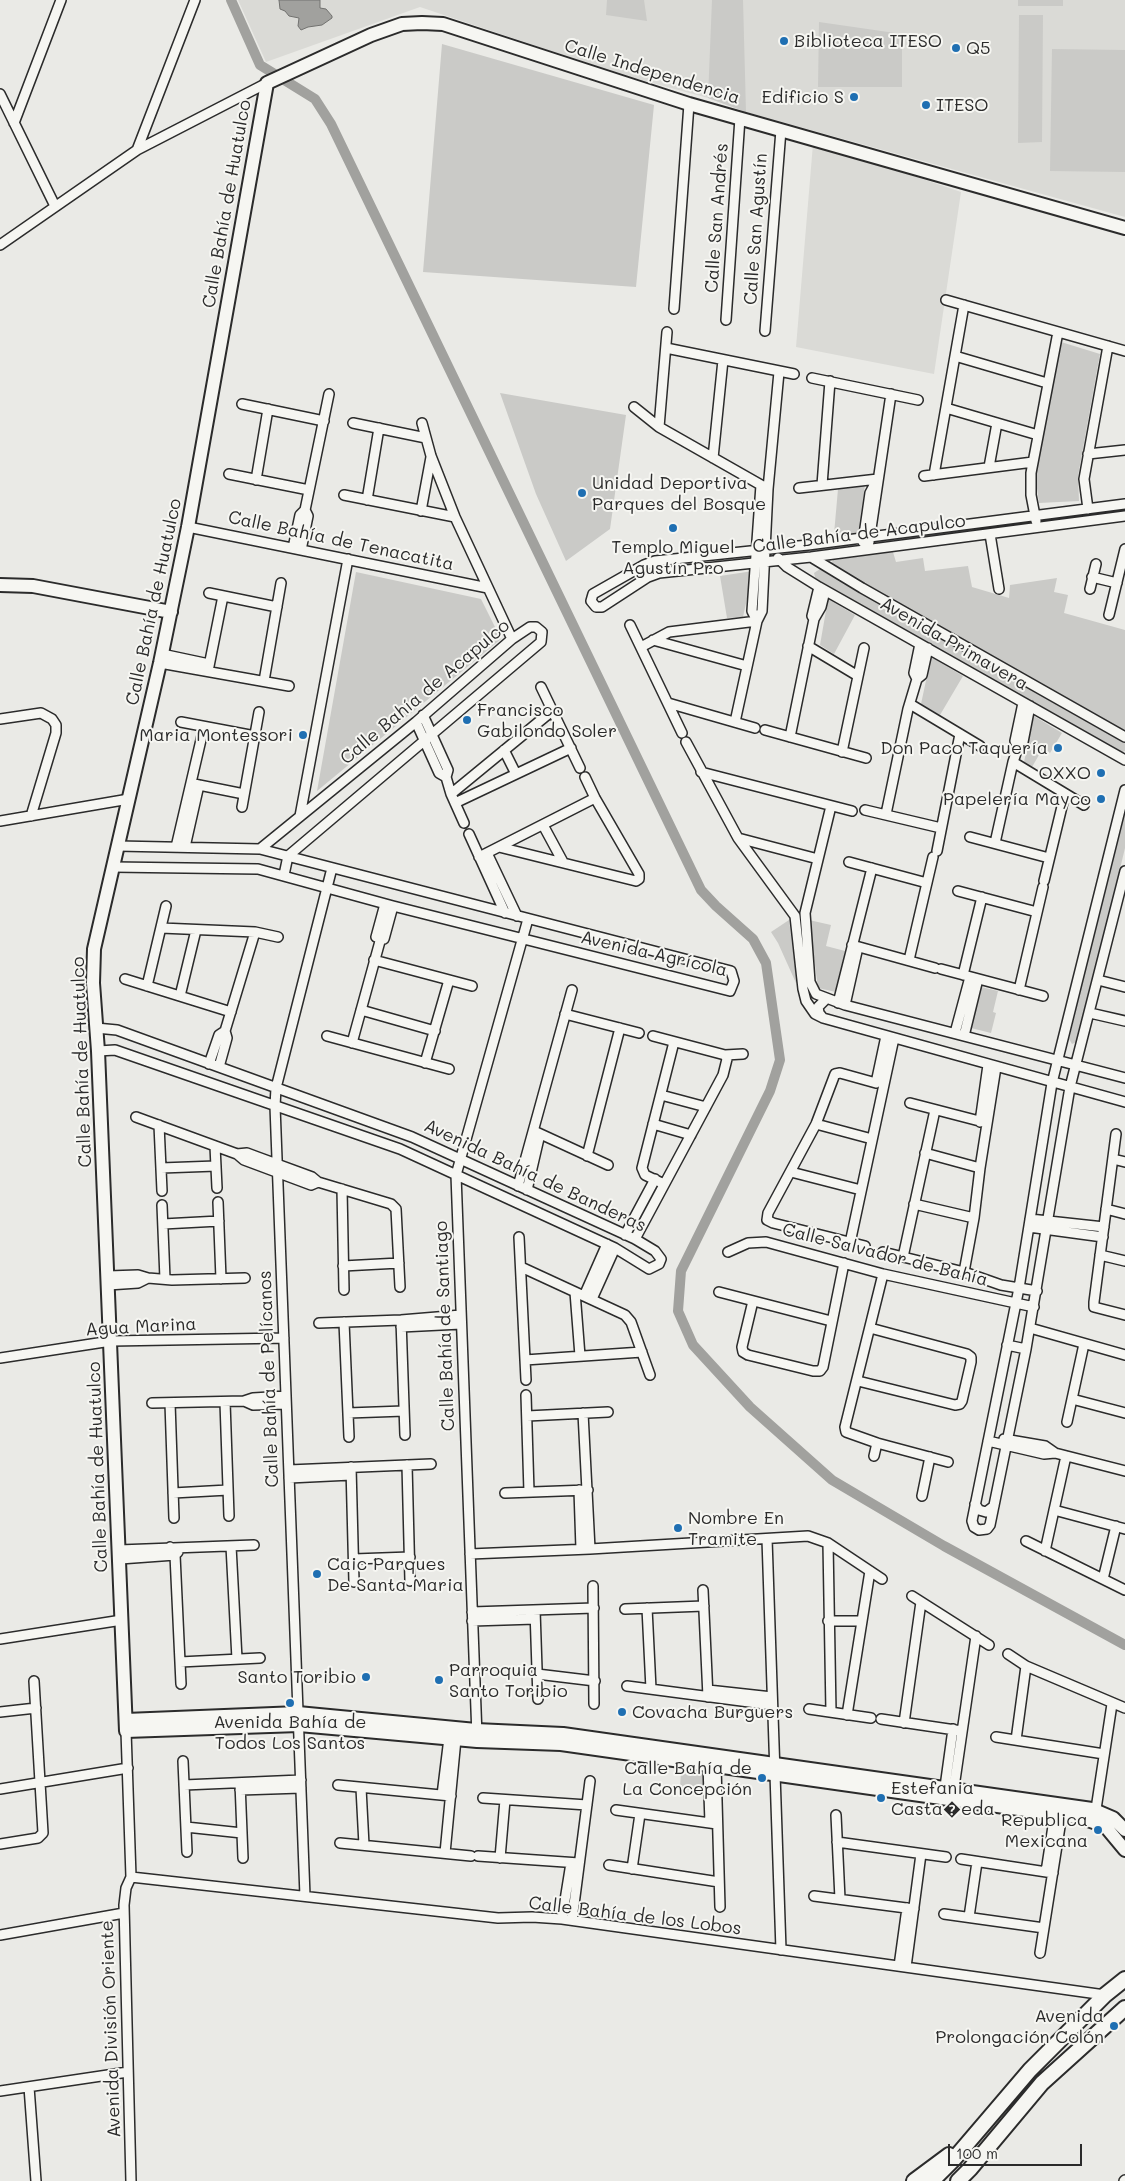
<!DOCTYPE html>
<meta charset="utf-8">
<style>
body{margin:0}
#map{position:relative;width:1125px;height:2181px;overflow:hidden;background:#eaeae6;font-family:Mali,sans-serif}
canvas{display:block}
.scale{position:absolute;left:948px;top:2144px;width:134px;height:22px;box-sizing:border-box;border:2px solid #2b2b2b;border-top:0;padding-left:6px;font-size:15px;line-height:18px;white-space:nowrap;color:#2b2b2b;-webkit-text-stroke:4px #f6f6f2;paint-order:stroke}
</style>
<div id="map">
<canvas width="1125" height="2181"></canvas>
<div class="scale">100 m</div>
</div>
<script>
const g = document.querySelector('canvas').getContext('2d');
g.lineJoin = 'round';
function fillPath(path, color) { g.fillStyle = color; g.fill(path, 'evenodd'); }
const toPath = rows => new Path2D(rows.map(r => 'M' + r).join(''));
function strokePath(path, color, width, dash) { g.strokeStyle = color; g.lineWidth = width; g.lineCap = dash ? 'butt' : 'round'; g.setLineDash(dash || []); g.stroke(path); }
function drawText(font, color, halo, rows, align = 'center') {
  g.font = font + ' Mali,sans-serif'; g.lineWidth = 4; g.setLineDash([]); g.textBaseline = 'middle'; g.strokeStyle = halo; g.fillStyle = color; for (const [text, x, y, turn = 0] of rows) {
    g.save(); g.translate(x, y); g.rotate((+turn || 0) * Math.PI / 180); g.textAlign = isNaN(turn) ? turn : align; if (halo) g.strokeText(text, 0, 0); g.fillText(text, 0, 0); g.restore();
  }
}
const built = toPath([
 [238,0,1125,0,1125,217,746,112,708,98,623,75,420,7,266,62],
 [813,144,834,149,961,192,934,374,796,347]
]);
const green = toPath([
 [607,0,644,0,647,21,606,15],
 [712,0,743,0,746,112,708,98],
 [1018,0,1063,0,1063,6,1018,6],
 [1019,15,1043,15,1042,142,1018,143],
 [819,22,902,34,902,87,818,87],
 [442,44,654,105,636,287,423,272],
 [1052,49,1125,50,1125,172,1050,171],
 [1061,342,1100,354,1078,476,1079,501,1039,503,1036,481,1037,460],
 [500,393,626,415,610,529,566,561,536,494],
 [865,484,860,534,834,534,838,489],
 [893,552,896,562,923,558,925,571,968,566,972,587,1009,598,1010,585,1057,578,1054,592,1068,595,1064,613,1125,630,1125,732,831,564,833,560],
 [820,569,1125,741,1125,751,1121,753,816,581,814,573],
 [753,571,743,617,727,618,720,576],
 [356,572,481,599,501,639,317,791],
 [828,599,855,615,834,654,820,645],
 [931,657,963,676,940,715,921,704],
 [1034,716,1062,733,1050,753,1043,748,1032,767,1024,762],
 [1125,807,1125,848,1079,1041,1072,1044,1069,1039],
 [789,920,797,982,796,983,778,943,771,932],
 [809,920,831,925,826,946,845,951,836,992,818,988],
 [981,987,998,991,993,1012,996,1013,991,1033,971,1028],
 [681,1771,704,1773,703,1793,680,1788]
]);
const water = toPath([
 [279,0,320,0,320,8,326,9,332,16,332,18,322,25,308,27,301,30,298,26,299,18,289,16,285,11,280,9,279,0]
]);
const canal = toPath([
 [231,0,260,65,315,99,331,124,701,890,716,906,753,939,766,963,780,1060,770,1091,681,1271,678,1311,693,1345,750,1407,832,1480,944,1546,1125,1645]
]);
const street = toPath([
 [0,94,55,206],
 [14,123,61,0],
 [137,150,195,0],
 [0,245,137,150,267,83],
 [946,300,1125,351],
 [674,309,689,104],
 [726,320,740,118],
 [765,331,781,130],
 [666,348,794,374],
 [955,356,1047,383],
 [812,378,918,400],
 [242,404,324,421],
 [634,407,659,427,768,489],
 [946,408,1038,435],
 [353,423,426,438],
 [422,423,431,456,455,517,512,639],
 [659,427,667,332],
 [1088,454,1125,450],
 [713,458,723,360],
 [989,467,997,423],
 [229,474,309,490],
 [934,475,964,305],
 [924,476,1033,462],
 [256,480,268,409],
 [822,485,830,381],
 [799,488,878,479],
 [344,495,455,517],
 [367,500,379,428],
 [1125,504,808,545,655,561,644,565,593,594,591,601,596,607,602,607,648,577,659,573,811,557,1125,516],
 [1088,509,1084,479,1108,346],
 [421,511,431,457],
 [1036,521,1031,495,1031,473,1058,332],
 [188,527,488,588],
 [990,534,999,589],
 [863,542,870,493,876,482],
 [869,542,891,394],
 [293,548,300,515,305,510],
 [301,550,308,516,305,510,329,394],
 [811,557,862,588,1125,737],
 [778,558,787,567,819,587,1125,760],
 [1092,577,1117,583],
 [1090,589,1096,564],
 [209,593,277,607],
 [1109,615,1125,549],
 [814,619,821,607,825,591],
 [757,621,752,611,761,485],
 [630,625,682,733],
 [653,640,747,666],
 [808,646,858,676],
 [641,647,669,632,757,621],
 [162,654,209,664],
 [160,663,289,686],
 [208,671,223,596],
 [917,679,914,673,920,644],
 [264,681,281,583],
 [541,687,580,768],
 [668,703,755,728],
 [910,704,980,746],
 [423,715,448,770,446,777,451,794,464,823],
 [0,719,41,713,52,719,56,725,56,733,31,816],
 [181,722,255,736],
 [416,722,439,773,446,777],
 [735,722,757,621,762,611,768,489,779,372],
 [765,730,866,758],
 [790,737,814,619,812,616,819,587],
 [686,742,738,838,795,916,803,989,806,1001,815,1014,823,1018,1125,1102],
 [1018,747,1015,741,1023,703],
 [504,750,516,774],
 [842,752,864,648],
 [1013,762,1084,805],
 [701,772,852,811],
 [194,784,244,794],
 [1125,790,1052,1083,1019,1288,972,1521,974,1527,979,1530,987,1529,990,1525,1026,1349,1070,1087,1125,871],
 [451,794,552,711],
 [455,803,571,748],
 [831,806,805,913,810,982,816,994,845,1005,1125,1078],
 [242,807,259,712],
 [865,810,941,828],
 [886,814,908,709,917,679,922,675,928,648],
 [300,816,348,559],
 [0,821,129,799],
 [543,825,563,862],
 [469,834,505,913],
 [970,837,1049,858],
 [738,838,818,859],
 [995,843,1013,762,1018,747,1023,742,1030,706],
 [176,847,204,727],
 [185,847,199,785],
 [499,847,636,881,639,879,639,874,595,798,585,777],
 [260,849,416,722,512,639,530,627,536,627,542,632,541,642,288,856,284,875],
 [937,851,960,734],
 [487,853,517,916],
 [479,857,595,798],
 [849,862,927,883],
 [113,867,258,869,393,906,730,991,734,981,731,971,260,849,118,846],
 [1044,881,1065,794],
 [958,891,1037,912],
 [385,904,376,937,382,934,384,939,393,906],
 [161,928,255,932,278,937],
 [852,945,935,968],
 [374,960,472,986],
 [909,960,933,857],
 [941,969,1043,996],
 [963,975,982,897],
 [125,979,231,1012],
 [1098,980,1125,987],
 [147,986,166,906],
 [1019,990,1043,887],
 [180,996,196,930],
 [838,1003,872,868],
 [845,1005,858,947],
 [361,1010,435,1031],
 [1090,1013,1125,1021],
 [565,1014,639,1033],
 [823,1018,819,1013,818,1007,826,999],
 [96,1028,117,1030,412,1137,635,1239,655,1251,661,1259,659,1264,649,1269,615,1248,400,1149,115,1050,98,1051],
 [955,1033,970,977],
 [327,1036,449,1069],
 [964,1036,978,979],
 [352,1043,382,934],
 [725,1055,743,1054],
 [425,1063,449,980],
 [209,1064,219,1035,225,1031],
 [219,1067,227,1038,225,1031,255,932],
 [661,1095,706,1107],
 [910,1103,987,1123],
 [136,1117,237,1154,244,1160,311,1185,318,1182],
 [980,1122,988,1065],
 [653,1124,691,1135],
 [816,1124,872,1139],
 [159,1125,162,1191],
 [534,1131,608,1165],
 [1116,1134,1094,1302,1094,1307,1125,1315],
 [215,1146,217,1188],
 [925,1153,980,1168],
 [237,1154,247,1153,255,1156,312,1177,318,1182,391,1204,396,1209,400,1287],
 [587,1156,620,1028],
 [1113,1159,1125,1162],
 [161,1168,216,1166],
 [791,1172,861,1190],
 [664,1184,645,1175,642,1168,674,1042],
 [518,1186,572,990],
 [342,1189,344,1290],
 [527,1190,540,1134],
 [218,1202,221,1279],
 [914,1204,974,1218],
 [162,1205,165,1279],
 [1106,1209,1125,1214],
 [1030,1219,1104,1227],
 [163,1224,219,1221],
 [1029,1227,1103,1237],
 [625,1235,655,1179],
 [519,1237,526,1380],
 [635,1239,723,1075,727,1059,725,1055,653,1036],
 [850,1243,894,1038],
 [865,1246,773,1223,767,1220,768,1213,816,1124,835,1074,840,1073,876,1083,886,1036],
 [728,1252,748,1243,766,1242,883,1274,1034,1307],
 [883,1252,964,1272,1001,1285,1037,1291],
 [1100,1255,1125,1261],
 [903,1257,935,1110],
 [343,1266,399,1263],
 [521,1267,625,1315,631,1322,650,1375],
 [964,1272,974,1218,980,1168,996,1067],
 [883,1274,845,1427,846,1432,877,1443,948,1462],
 [108,1276,138,1275,148,1278,172,1280,245,1278],
 [108,1285,138,1283,148,1278],
 [575,1292,580,1356],
 [719,1292,831,1321],
 [584,1296,607,1244],
 [592,1299,615,1248],
 [753,1301,742,1347,743,1352,748,1355,813,1371,820,1371,823,1367,844,1263],
 [401,1320,405,1435],
 [344,1322,349,1437],
 [319,1323,401,1320,461,1315],
 [401,1327,461,1324],
 [1030,1328,1125,1355],
 [1007,1345,1026,1349],
 [0,1358,111,1341,284,1338],
 [525,1360,642,1352],
 [858,1381,955,1405,960,1404,962,1401,971,1362,971,1357,967,1354,870,1328],
 [526,1395,529,1492],
 [1072,1399,1125,1413],
 [244,1401,253,1405,286,1404],
 [225,1402,229,1516],
 [152,1403,244,1401,253,1398,286,1396],
 [170,1403,174,1518],
 [348,1413,404,1411],
 [583,1413,590,1549],
 [527,1416,608,1412],
 [1067,1422,1084,1344],
 [1004,1439,1045,1446,1055,1453],
 [988,1441,1044,1454,1055,1453,1125,1471],
 [874,1456,877,1443],
 [407,1465,410,1581],
 [351,1467,354,1582],
 [289,1470,431,1464],
 [289,1478,351,1475],
 [579,1490,581,1549],
 [173,1493,228,1490],
 [505,1493,588,1490],
 [922,1496,930,1457],
 [975,1504,979,1510,986,1512,994,1506],
 [1054,1510,1125,1529],
 [767,1539,781,1950],
 [1026,1541,1125,1590],
 [828,1543,831,1712],
 [231,1546,237,1659],
 [170,1547,175,1555,181,1684],
 [119,1550,254,1545],
 [1045,1551,1066,1456],
 [470,1554,590,1549,808,1536,828,1543,882,1579],
 [120,1559,175,1555,178,1552],
 [354,1559,410,1557],
 [1103,1579,1116,1526],
 [593,1586,594,1704],
 [703,1590,708,1697],
 [912,1596,989,1645],
 [647,1608,651,1689],
 [625,1609,704,1606],
 [535,1610,538,1699],
 [472,1612,594,1608],
 [472,1621,535,1619],
 [828,1621,862,1621],
 [0,1639,122,1620],
 [1008,1654,1026,1666,1125,1708],
 [180,1662,260,1658],
 [537,1674,595,1681],
 [627,1686,772,1705],
 [708,1690,772,1697],
 [809,1709,871,1718],
 [0,1712,36,1708],
 [847,1715,870,1571],
 [881,1719,962,1731],
 [904,1723,921,1602],
 [126,1731,131,1877,126,1888,124,1905,131,2181],
 [477,1736,456,1175,528,919],
 [996,1737,1104,1754],
 [1016,1740,1026,1666],
 [183,1761,187,1852],
 [708,1765,710,1823],
 [716,1766,720,1907],
 [240,1783,243,1858],
 [184,1785,301,1780],
 [338,1785,451,1796],
 [361,1788,364,1845],
 [0,1789,128,1768],
 [240,1790,301,1788],
 [944,1794,953,1729],
 [953,1794,976,1636],
 [442,1795,449,1738],
 [483,1798,587,1805],
 [1096,1809,1112,1704],
 [616,1810,717,1824],
 [836,1815,840,1899],
 [186,1827,242,1833],
 [837,1842,946,1857],
 [340,1843,471,1856],
 [0,1844,38,1838,43,1833,34,1681],
 [445,1853,456,1739],
 [478,1856,579,1863],
 [500,1858,505,1800],
 [961,1859,1053,1873],
 [609,1865,719,1882],
 [632,1869,640,1814],
 [1046,1872,1055,1813],
 [131,1877,498,1918,532,1917,562,1919,1105,1995],
 [305,1896,275,1106,276,1088,332,868],
 [814,1896,914,1909],
 [944,1914,1044,1928],
 [969,1917,977,1862],
 [562,1919,571,1863],
 [572,1920,590,1781],
 [0,1935,124,1913],
 [1040,1953,1062,1814],
 [899,1966,907,1908],
 [906,1967,921,1854],
 [29,2087,36,2181],
 [0,2091,128,2072],
 [1124,2181,1125,2180]
]);
const secondary = toPath([
 [1125,228,689,104,443,24,422,23,402,24,371,35,267,83,188,527,160,663,94,949,93,983,98,1051,126,1731,299,1725,477,1741,561,1744,1082,1818,1105,1826,1125,1850],
 [0,585,33,586,171,612],
 [126,1720,298,1713,476,1730,563,1734,1092,1809,1113,1818,1125,1830]
]);
const primary = toPath([
 [914,2181,949,2155],
 [932,2181,954,2159,1030,2070,1105,1995,1125,1979],
 [958,2181,970,2169,1042,2083,1125,2008]
]);
const markers = [
 [784,41,5,"#1f6fb2"],
 [956,48,5,"#1f6fb2"],
 [854,97,5,"#1f6fb2"],
 [926,105,5,"#1f6fb2"],
 [582,493,5,"#1f6fb2"],
 [673,528,5,"#1f6fb2"],
 [467,720,5,"#1f6fb2"],
 [303,735,5,"#1f6fb2"],
 [1058,748,5,"#1f6fb2"],
 [1101,773,5,"#1f6fb2"],
 [1101,799,5,"#1f6fb2"],
 [678,1528,5,"#1f6fb2"],
 [317,1574,5,"#1f6fb2"],
 [366,1677,5,"#1f6fb2"],
 [439,1680,5,"#1f6fb2"],
 [290,1703,5,"#1f6fb2"],
 [622,1712,5,"#1f6fb2"],
 [762,1778,5,"#1f6fb2"],
 [881,1798,5,"#1f6fb2"],
 [1098,1830,5,"#1f6fb2"],
 [1114,2026,5,"#1f6fb2"]
];
const poiNames = [
 ["Biblioteca ITESO",794,41],
 ["Q5",966,48],
 ["Edificio S",844,97,"right"],
 ["ITESO",936,105],
 ["Unidad Deportiva",592,483],
 ["Parques del Bosque",592,504],
 ["Templo Miguel",673,547,"center"],
 ["Agustín Pro",673,568,"center"],
 ["Francisco",477,710],
 ["Gabilondo Soler",477,731],
 ["Maria Montessori",293,735,"right"],
 ["Don Paco Taquería",1048,748,"right"],
 ["OXXO",1091,773,"right"],
 ["Papelería Mayco",1091,799,"right"],
 ["Nombre En",688,1518],
 ["Tramite",688,1539],
 ["Caic Parques",327,1564],
 ["De Santa Maria",327,1585],
 ["Parroquia",449,1670],
 ["Santo Toribio",449,1691],
 ["Santo Toribio",356,1677,"right"],
 ["Covacha Burguers",632,1712],
 ["Avenida Bahía de",290,1722,"center"],
 ["Todos Los Santos",290,1743,"center"],
 ["Calle Bahía de",752,1768,"right"],
 ["La Concepción",752,1789,"right"],
 ["Estefania",891,1788],
 ["Casta�eda",891,1809],
 ["Republica",1088,1820,"right"],
 ["Mexicana",1088,1841,"right"],
 ["Avenida",1104,2016,"right"],
 ["Prolongación Colón",1104,2037,"right"]
];
const streetNames = [
 ["Calle Independencia",652,72,17],
 ["Calle Bahía de Huatulco",227,204,-80],
 ["Calle San Andrés",717,218,-86],
 ["Calle San Agustín",756,229,-86],
 ["Calle Bahía de Acapulco",859,534,-7],
 ["Calle Bahía de Tenacatita",341,541,12],
 ["Calle Bahía de Huatulco",154,602,-78],
 ["Avenida Primavera",954,644,30],
 ["Calle Bahía de Acapulco",425,692,-40],
 ["Avenida Agrícola",654,954,13],
 ["Calle Bahía de Huatulco",82,1062,-92],
 ["Avenida Bahía de Banderas",535,1176,25],
 ["Calle Salvador de Bahía",885,1255,14],
 ["Calle Bahía de Santiago",445,1326,-92],
 ["Agua Marina",141,1327,-3],
 ["Calle Bahía de Pelícanos",269,1379,-92],
 ["Calle Bahía de Huatulco",98,1467,-92],
 ["Calle Bahía de los Lobos",635,1916,7],
 ["Avenida División Oriente",111,2029,-92]
];
fillPath(built, '#dadad6');
fillPath(green, '#cacac7');
fillPath(water, '#a1a19e');
strokePath(water, '#727270', 1);
strokePath(canal, '#a1a19e', 10);
strokePath(street, '#2b2b2b', 12);
strokePath(secondary, '#2b2b2b', 16);
strokePath(primary, '#2b2b2b', 18);
strokePath(street, '#f6f6f2', 9);
strokePath(secondary, '#f6f6f2', 12);
strokePath(primary, '#f6f6f2', 14);
for (const [x, y, r, color] of markers) { const dot = new Path2D(); dot.arc(x, y, r, 0, 2 * Math.PI); g.fillStyle = color; g.fill(dot); strokePath(dot, '#f6f6f2', 2); }
drawText('18px', '#2b2b2b', '#f6f6f2', poiNames, 'left');
drawText('18px', '#2b2b2b', '#f6f6f2', streetNames);
</script>
